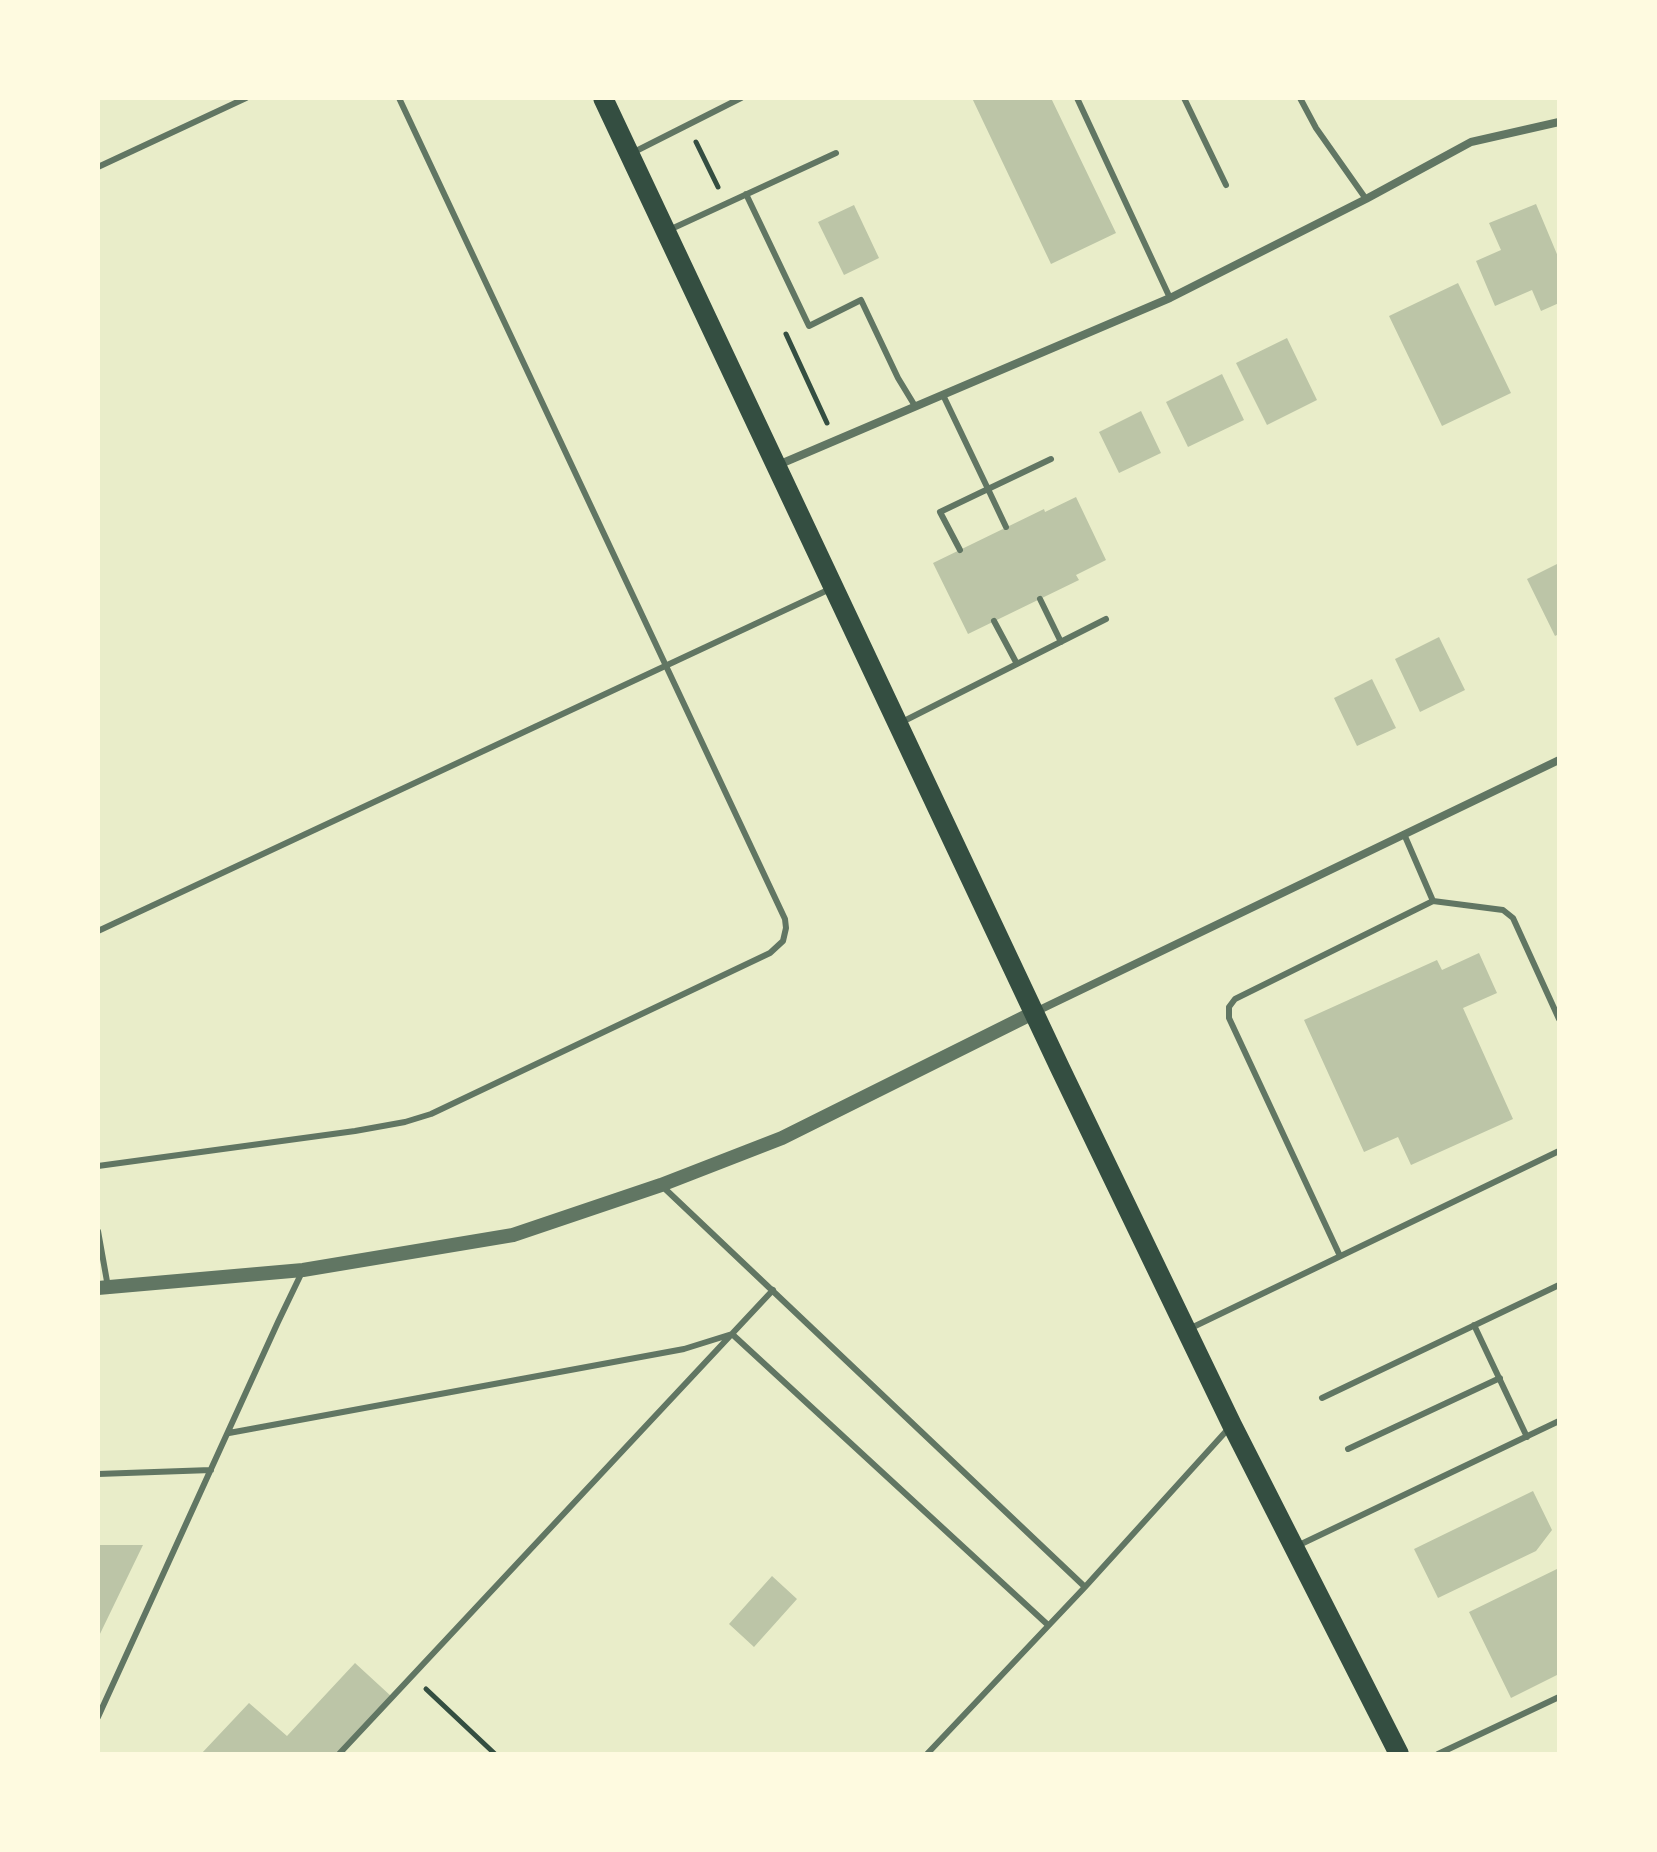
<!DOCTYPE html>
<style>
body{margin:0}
#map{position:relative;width:1657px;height:1852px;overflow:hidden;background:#e9edc9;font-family:"Varela Round",sans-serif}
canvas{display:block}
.frame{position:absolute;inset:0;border:100px solid #fefae0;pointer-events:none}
</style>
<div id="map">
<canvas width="1657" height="1852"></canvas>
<div class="frame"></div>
</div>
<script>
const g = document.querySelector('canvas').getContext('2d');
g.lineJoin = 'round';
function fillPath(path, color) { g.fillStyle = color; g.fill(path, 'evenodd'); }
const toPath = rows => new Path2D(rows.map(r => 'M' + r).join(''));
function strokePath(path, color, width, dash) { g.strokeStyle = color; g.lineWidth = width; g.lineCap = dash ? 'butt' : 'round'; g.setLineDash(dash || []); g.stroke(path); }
const building = toPath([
 [972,98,1051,98,1116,233,1051,264],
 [1536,204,1559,259,1559,303,1541,311,1532,290,1495,306,1476,261,1501,250,1489,223],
 [854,205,879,258,844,275,818,222],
 [1458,283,1511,393,1442,426,1389,316],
 [1287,338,1317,400,1267,425,1236,363],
 [1222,374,1244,420,1188,447,1166,402],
 [1141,411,1161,453,1119,473,1099,432],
 [1076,497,1106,560,1076,575,1079,580,968,634,933,563,1044,509,1045,512],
 [1559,563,1559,634,1555,636,1527,579],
 [1439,637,1465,690,1420,712,1395,659],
 [1372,679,1396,728,1357,746,1334,698],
 [1479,953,1497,993,1463,1008,1513,1119,1411,1165,1398,1137,1364,1152,1304,1020,1437,960,1442,970],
 [1533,1491,1552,1530,1536,1551,1438,1598,1414,1549],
 [98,1545,143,1545,98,1638],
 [1559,1568,1559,1674,1511,1698,1469,1612],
 [772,1576,797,1599,754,1647,729,1624],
 [355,1663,392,1697,339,1754,201,1754,249,1703,287,1736]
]);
const path = toPath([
 [696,142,718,187],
 [786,334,827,423],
 [426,1689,495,1754]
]);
const service = toPath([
 [1077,98,1170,298],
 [1184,98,1226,185],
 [1300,98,1316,128,1366,199],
 [634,152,741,98],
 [98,167,246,98],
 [746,194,809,326,861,300,898,378,915,406],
 [669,230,836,153],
 [943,395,988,489,1051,459],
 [960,550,940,512,988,489,1006,527],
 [1040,599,1061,642],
 [994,621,1017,664],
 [902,722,1106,619],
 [1404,834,1433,901,1503,910,1513,918,1559,1019],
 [98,931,830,589],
 [98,1166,355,1131,405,1122,431,1114,770,953,783,941,786,928,785,919,399,98],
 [661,1185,1085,1587],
 [98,1231,108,1287],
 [1340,1256,1229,1018,1229,1007,1235,999,1433,901],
 [1474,1325,1527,1437],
 [1191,1328,1559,1151],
 [1322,1398,1559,1285],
 [229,1433,684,1349,732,1334,1048,1625],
 [1348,1449,1500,1378],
 [98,1474,211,1470],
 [1297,1546,1559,1421],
 [98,1717,278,1322,303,1270],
 [339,1754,773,1290],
 [927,1754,1085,1587,1229,1428],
 [1438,1754,1559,1697]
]);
const minor = toPath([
 [778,465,1170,298,1366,199,1471,142,1559,122],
 [1033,1013,1559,760]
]);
const tertiary = toPath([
 [98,1288,303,1270,513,1235,661,1185,782,1138,1033,1013]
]);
const primary = toPath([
 [603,98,1060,1068,1232,1425,1399,1754]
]);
fillPath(building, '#bcc5a7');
strokePath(path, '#344e41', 5);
strokePath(service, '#617663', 6);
strokePath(minor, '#617663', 8);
strokePath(tertiary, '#617663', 14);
strokePath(primary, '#344e41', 20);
</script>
